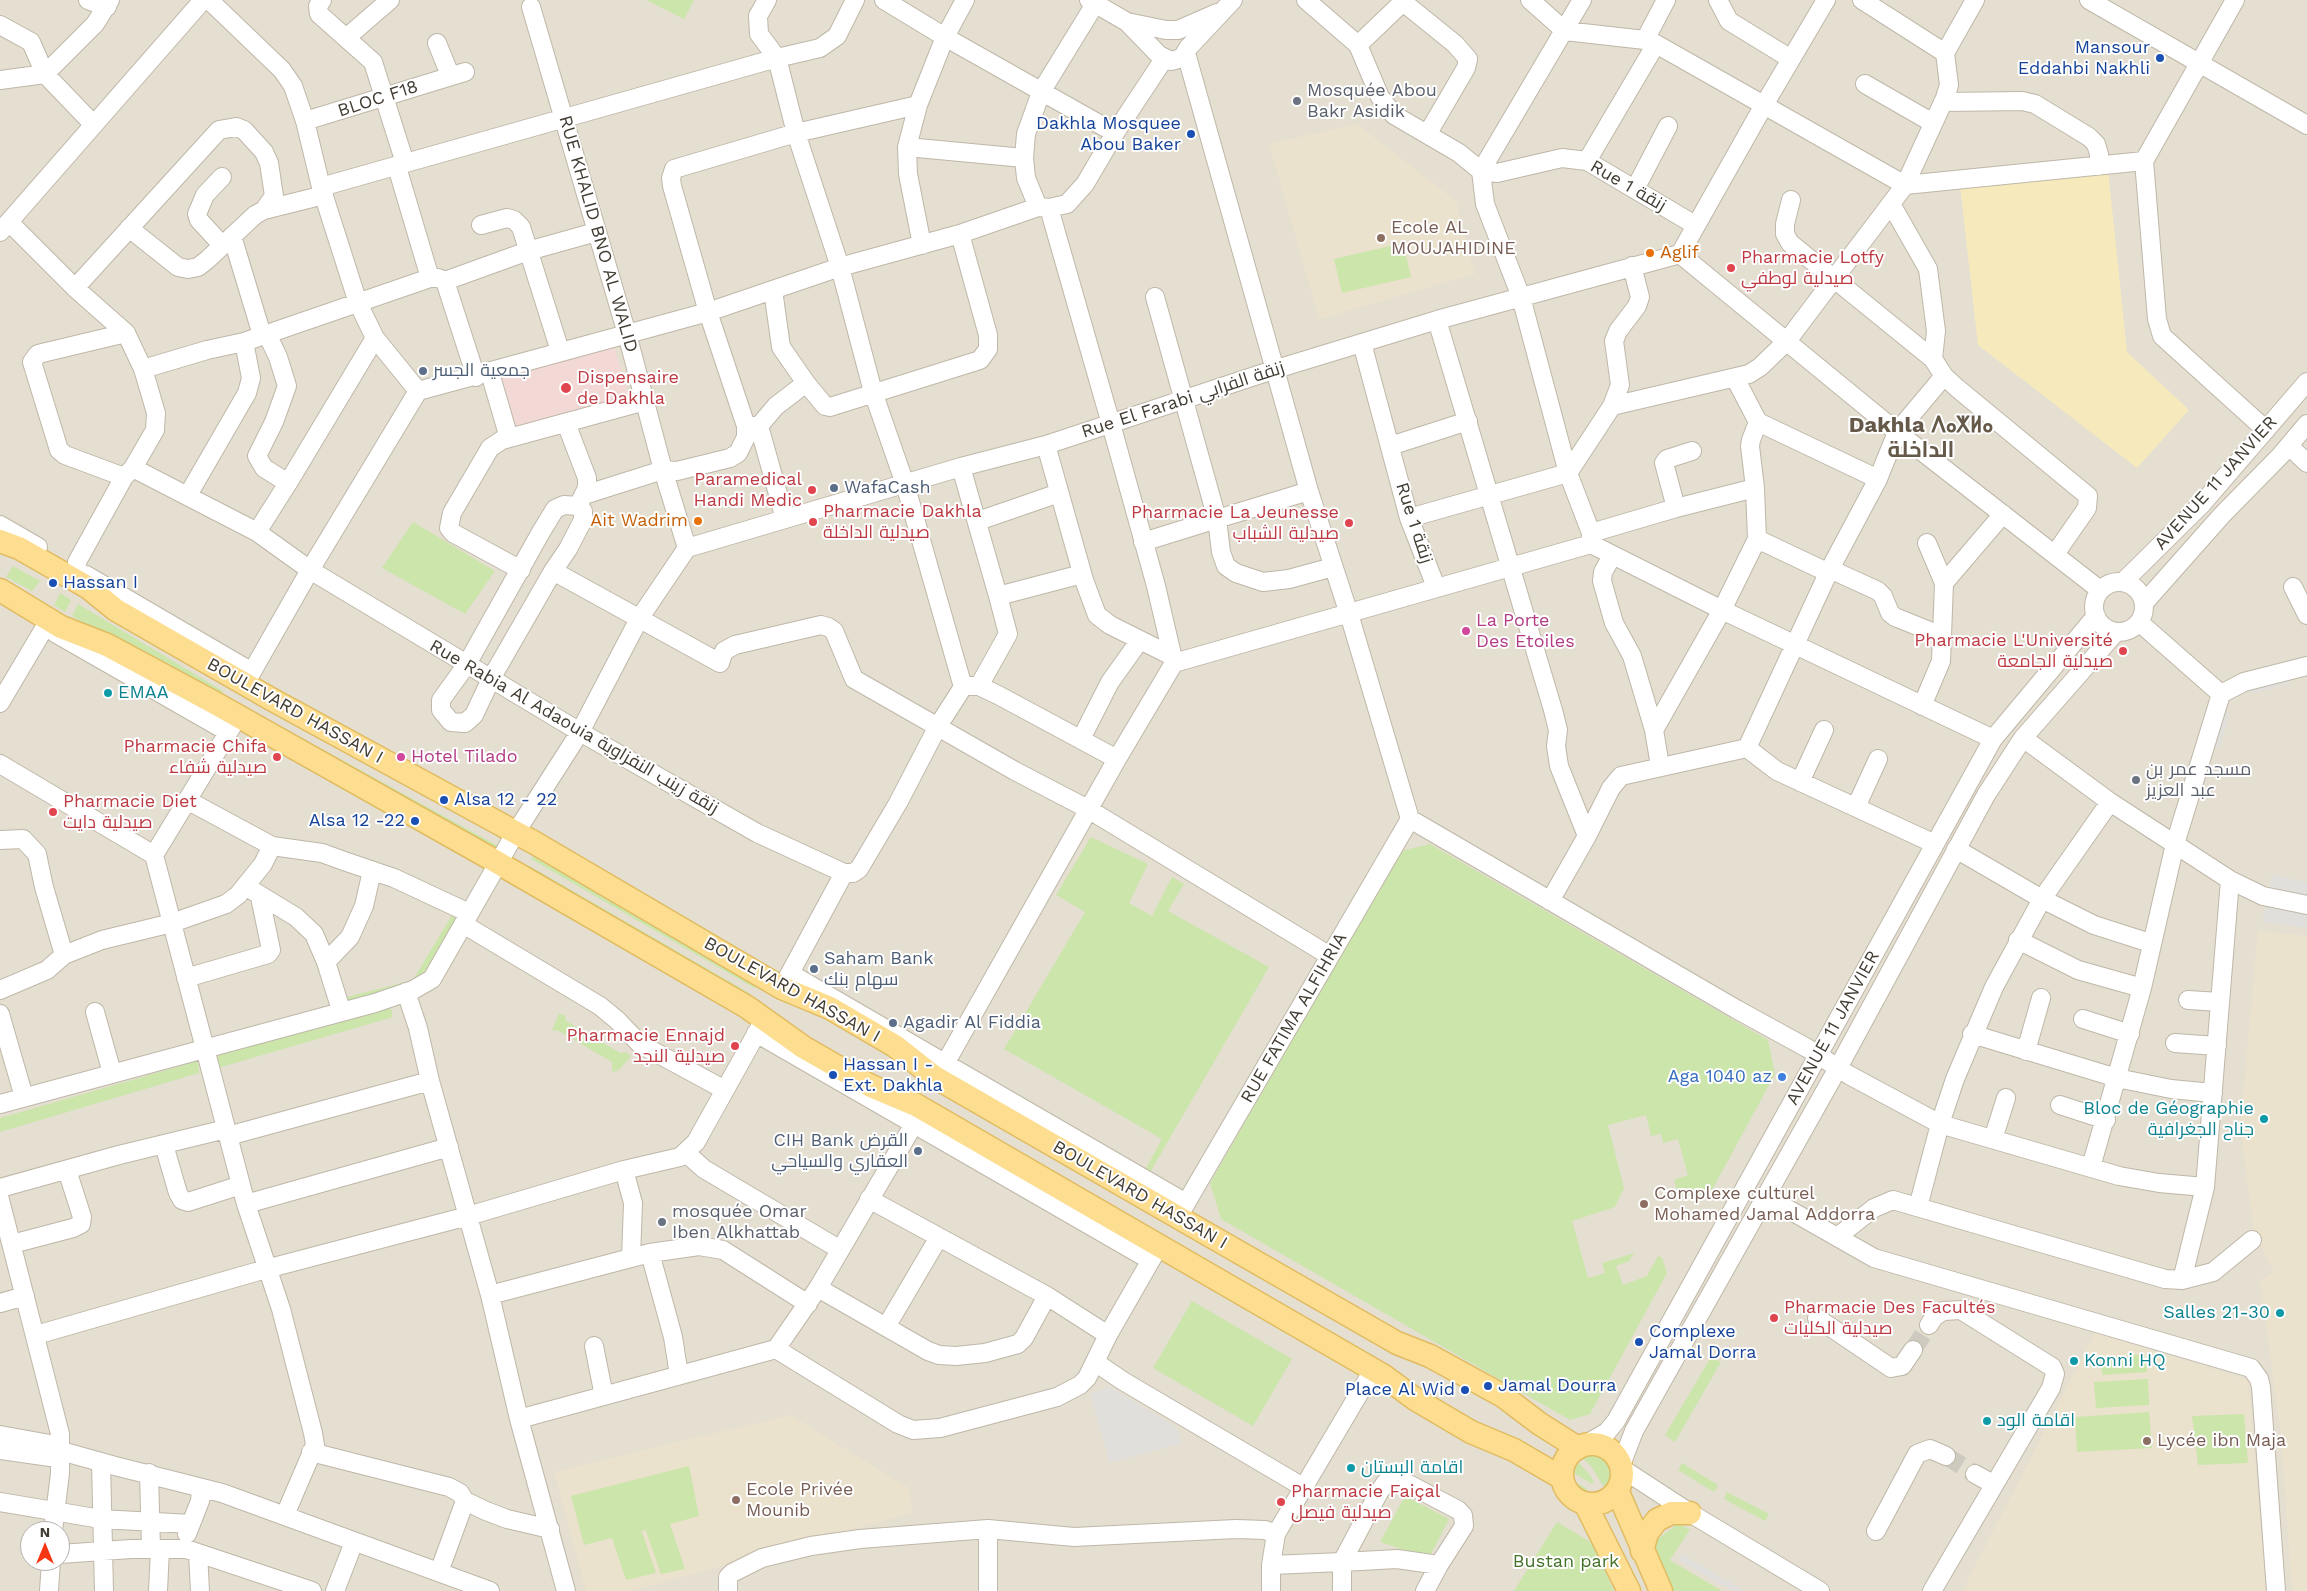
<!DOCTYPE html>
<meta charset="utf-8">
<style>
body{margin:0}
#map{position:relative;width:2307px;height:1591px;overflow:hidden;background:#f1ede2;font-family:"Work Sans",sans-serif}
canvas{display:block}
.north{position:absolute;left:20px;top:1521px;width:50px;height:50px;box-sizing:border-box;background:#fff;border:1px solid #b3b1ad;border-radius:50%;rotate:0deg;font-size:14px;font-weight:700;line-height:20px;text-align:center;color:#423c33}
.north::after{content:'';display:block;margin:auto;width:18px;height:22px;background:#f73614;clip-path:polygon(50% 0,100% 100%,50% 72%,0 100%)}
</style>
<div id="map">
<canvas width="2307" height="1591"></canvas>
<div class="north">N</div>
</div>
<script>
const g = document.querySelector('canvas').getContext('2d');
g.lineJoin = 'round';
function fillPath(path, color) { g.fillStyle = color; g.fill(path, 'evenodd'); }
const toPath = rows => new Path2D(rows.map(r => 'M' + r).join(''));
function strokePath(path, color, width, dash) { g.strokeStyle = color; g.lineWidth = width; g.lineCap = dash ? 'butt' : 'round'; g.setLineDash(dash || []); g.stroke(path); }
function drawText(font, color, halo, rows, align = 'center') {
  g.font = font + ' "Work Sans",Cairo,"Noto Sans Tifinagh",sans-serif'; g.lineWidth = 4; g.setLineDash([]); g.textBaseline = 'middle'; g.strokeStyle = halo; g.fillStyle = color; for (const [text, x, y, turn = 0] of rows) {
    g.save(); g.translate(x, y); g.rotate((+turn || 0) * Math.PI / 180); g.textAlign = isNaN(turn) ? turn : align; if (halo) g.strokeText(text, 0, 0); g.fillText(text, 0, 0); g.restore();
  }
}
const residential = toPath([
 [0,0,2307,0,2307,1591,0,1591],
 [30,1531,60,1531,60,1561,30,1561]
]);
const education = toPath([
 [1357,124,1456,201,1475,274,1319,319,1269,144],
 [2258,931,2307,936,2307,1591,2292,1591,2281,1437,2260,1280,2274,1272,2254,1233,2240,1127],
 [2095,1333,2248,1380,2266,1591,1962,1591],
 [790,1415,909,1488,912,1513,632,1591,586,1591,554,1472]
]);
const medical = toPath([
 [614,346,630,401,518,432,501,376]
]);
const green = toPath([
 [646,0,694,0,684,19],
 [1403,243,1411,277,1342,293,1334,259],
 [413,522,495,571,465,614,382,568],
 [13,566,40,581,32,591,6,577],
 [60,593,71,600,65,612,54,605],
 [78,604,223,691,218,699,72,616],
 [255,712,500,847,495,859,251,721],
 [1091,837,1148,864,1129,903,1152,916,1172,877,1184,884,1168,911,1269,967,1149,1174,1144,1172,1162,1139,1004,1049,1085,912,1056,895],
 [1430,844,1768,1040,1775,1074,1712,1190,1696,1196,1689,1195,1676,1199,1677,1190,1674,1180,1688,1175,1678,1139,1663,1143,1661,1134,1651,1136,1646,1115,1608,1125,1624,1188,1615,1207,1572,1221,1588,1278,1605,1273,1602,1263,1634,1253,1629,1261,1616,1266,1623,1285,1647,1276,1658,1256,1662,1258,1667,1273,1590,1414,1570,1420,1221,1219,1210,1183,1401,851],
 [533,856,756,985,754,988,531,859],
 [528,865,751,994,749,996,526,868],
 [452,915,459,918,420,989,343,1009,343,998,413,980],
 [391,1008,393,1017,218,1068,215,1056],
 [559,1014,565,1015,566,1021,620,1053,626,1052,631,1056,619,1070,612,1072,612,1062,559,1031,552,1030],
 [198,1061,199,1073,0,1132,0,1118],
 [1192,1301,1292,1359,1253,1426,1153,1368],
 [2145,1354,2147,1372,2102,1375,2101,1358],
 [1711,1357,1721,1362,1675,1442,1665,1435],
 [2148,1379,2149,1405,2096,1408,2094,1382],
 [2149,1412,2152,1448,2077,1452,2075,1417],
 [2244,1414,2248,1463,2198,1465,2192,1416],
 [1592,1451,1604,1454,1613,1464,1615,1477,1607,1492,1591,1466,1579,1454],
 [1574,1458,1589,1474,1594,1482,1592,1484,1569,1470],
 [1682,1463,1718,1485,1714,1492,1678,1470],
 [689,1466,699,1516,670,1524,685,1569,661,1574,646,1531,650,1529,638,1532,642,1532,656,1573,626,1580,612,1538,584,1545,571,1496],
 [1569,1479,1583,1486,1595,1497,1579,1493],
 [1727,1492,1769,1514,1765,1521,1724,1499],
 [1405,1496,1449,1519,1429,1558,1380,1542],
 [1557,1522,1592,1543,1614,1591,1514,1591],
 [1679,1523,1690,1530,1670,1560,1722,1591,1667,1591,1652,1549,1655,1541]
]);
const sand = toPath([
 [2108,170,2127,352,2189,410,2137,468,1978,345,1960,185]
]);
const parking = toPath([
 [2288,672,2291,683,2251,694,2248,682],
 [2217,711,2230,714,2219,748,2205,744],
 [2272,875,2307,882,2307,928,2262,922],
 [1110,1387,1177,1428,1182,1443,1110,1463,1090,1394],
 [1682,1554,1745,1591,1732,1591,1679,1560]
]);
const minorTunnel = toPath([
 [1913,1350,1929,1325],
 [1946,1456,1975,1474]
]);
const minor = toPath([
 [88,0,107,7],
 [209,0,282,70,293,86,305,121,321,187,358,303,375,338,418,391],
 [322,0,318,6,319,14,373,62,405,163],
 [767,0,758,16,759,34,777,58,796,133,840,267,873,392,905,484,963,687,938,726,898,803,859,869,853,873,844,873,782,988],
 [884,0,945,37,965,0],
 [1089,0,1127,22,1159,55,1171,61,1182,58,1188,48,1233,0],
 [1306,0,1358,45,1380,97,1394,115,1459,153,1481,171,1497,173,1562,158,1587,161,1695,225],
 [1530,0,1565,31,1645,40,1656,44,1905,185,2144,161,2157,319,2162,336,2266,430],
 [1582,0,1481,171,1485,204,1521,297,1568,473,1591,533,1591,544,1722,610,1993,739],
 [1718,0,1729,21,1791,59],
 [1862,0,1945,53],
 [2089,0,2307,125],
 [1403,2,1455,44,1468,59,1466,68,1428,133],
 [531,7,627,334,663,470,687,548],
 [1127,22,1166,30,1178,30,1217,13],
 [0,25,31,42,45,74,95,24,110,0],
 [346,38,390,0],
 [1645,40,1666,0],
 [437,43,450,75],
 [1358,45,1405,0],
 [1186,53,1309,491,1349,614,1410,819,1736,1009,1807,1048,1849,1075,1940,1124,2119,1176,2159,1183,2205,1187],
 [0,80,45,74,94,125],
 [1865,84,1933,123],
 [1943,102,2022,101,2035,104,2089,137,2096,144,2099,154,2099,166],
 [305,121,465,72],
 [907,147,1024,158,1026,178,1038,207],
 [1024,158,1026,134,1041,92,1095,4],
 [1587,161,1656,44],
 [2144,161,2235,0],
 [397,167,430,278],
 [321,187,777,58,820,48,837,36,855,0],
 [1635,189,1668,126],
 [1791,200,1785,224,1785,234,1790,243,1933,359,1944,376,1957,388,2088,496,2087,508,2055,554],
 [1891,204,1928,269,1936,331,1933,359],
 [9,222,75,288,126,333,143,369,207,350,244,342,430,278,438,278,445,281,476,377],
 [481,225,507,218,514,220,521,227,560,351],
 [129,228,178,267,188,269,198,267,207,260,255,215,264,210,324,195],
 [0,232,203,0],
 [232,236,262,335],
 [221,244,199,220,197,214,205,195,222,177],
 [922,245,908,174,907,147,918,105,945,37,1115,133],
 [1680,254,1897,432,2100,590],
 [1680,254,1764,105,1826,0],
 [445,281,528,251,596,232],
 [75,288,219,130,236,127,244,130,264,152,269,163,274,196,264,210],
 [1437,320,1553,710,1558,730,1556,746,1559,766,1587,836],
 [1362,343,1409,518,1436,587],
 [490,373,509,438],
 [1735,378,1758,422,1878,479],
 [806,383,825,406,830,407,980,360,988,349,988,335,960,234],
 [1612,406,1749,374,1760,367,1787,341,1905,185,1945,98,1949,85,1945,53,1975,0],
 [566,423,587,478,587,488,580,502],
 [749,426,759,426,785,519],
 [759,426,776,406,806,383,781,347,773,290],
 [1046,445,1084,580,1097,615,1110,625,1170,655],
 [1390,446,1468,421],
 [2289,446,2307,463],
 [961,467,998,596],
 [133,468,257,532,310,570,580,732,757,833,844,873],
 [124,477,65,455,59,450,32,362,38,354,126,333],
 [288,483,375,338],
 [1755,488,1757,539,1829,573],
 [1309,491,1217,519,1221,552,1226,566,1236,573,1263,582,1289,579,1333,567],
 [188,495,247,393,251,378,244,342],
 [584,495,663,470,677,471,730,458,738,453,746,437,746,426,708,312,672,186,671,178,674,169,796,133,918,105],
 [564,505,578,506,583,511,583,520,568,549,553,571,492,677,474,715,465,723,451,722,441,710,441,700,467,664,541,532,555,509,564,505],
 [1676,508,1664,463,1667,459,1692,451],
 [1409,518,1568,473,1612,406,1620,385,1614,341,1618,331,1637,306,1640,297,1632,266],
 [978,521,1059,493],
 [0,525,38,547],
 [257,532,288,483,264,468,257,456,274,422,287,386,278,357,267,334],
 [1591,533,1676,508,1755,488,1750,446,1751,440,1758,422],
 [1143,542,1217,519,1155,297],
 [1927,543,1944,583,1942,636],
 [687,548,961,467,1046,445,1273,370,1437,320,1680,254],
 [1612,556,1603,572,1602,581,1614,623,1632,656,1654,730,1660,766],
 [1830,569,1878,591,1883,596,1890,613,1895,617,1942,636,1941,661,1922,706],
 [521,570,453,533,449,528,452,513,490,448,502,440,645,401],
 [553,571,720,663,724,651,735,645,821,625,828,627,834,631,854,679,1015,771,1088,809,1330,956],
 [86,575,252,672],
 [77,581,77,562,124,477,133,468,155,430,156,413,143,369],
 [2123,582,2201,505,2307,382],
 '2094 607a25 25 0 1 1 50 0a25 25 0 1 1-50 0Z',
 [1944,583,2003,514],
 [2293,587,2307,615],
 [2144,603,2222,515,2280,456,2307,424],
 [2139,622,2221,694],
 [55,633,228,732],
 [1174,663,1591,544],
 [245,684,310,570,418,391,708,312,840,267,960,234,1038,207,1049,208,1067,204,1085,184,1115,133,1164,59],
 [968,686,979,686,998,695,1117,759],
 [979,686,1008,634,998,596,1082,574],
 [0,703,45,627],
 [1654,730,1722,610,1757,539],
 [2023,738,2110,802,2230,880,2263,896,2307,905],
 [1081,739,1110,682,1140,640],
 [1747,748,1830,569,1878,479,1897,432,1944,376],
 [0,764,154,855,246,1204,281,1309,313,1433,315,1445,285,1515],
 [1800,782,1824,730],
 [187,800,272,846,322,853,344,861,394,878,469,913],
 [1856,807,1878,759],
 [0,840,23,839,37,854,44,887,64,955],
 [1956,849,2042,899,2094,925,2144,941],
 [154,855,234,723],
 [245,886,296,917,314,934,326,962,341,1010],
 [1550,901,1587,836,1611,788,1621,776,1747,748,1777,771,1935,844],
 [463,924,600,1006,617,1020,640,1044,725,1090],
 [2018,940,2078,970,2142,988],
 [326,962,350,937,364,906,372,871],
 [791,974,1186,1203],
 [186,978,268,954,271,950,260,897],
 [0,990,47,970,64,955,102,940,172,923,226,904,238,895,263,864,272,846],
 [406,992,418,1028,430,1081,490,1295,519,1419,566,1591],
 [2188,1000,2220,1002],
 [95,1012,112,1073],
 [0,1014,24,1097],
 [2083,1019,2130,1034],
 [756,1033,1150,1260],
 [1972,1034,2117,1078,2171,1089,2213,1093],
 [2175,1043,2217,1046],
 [2026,1051,2041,998],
 [946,1062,1117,759,1174,663,1156,586,1111,424,1049,208],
 [0,1104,375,1003,413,990,432,979,516,832,580,732,639,619,687,548],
 [2060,1105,2106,1120],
 [228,1136,430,1081],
 [1993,1139,2006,1098],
 [164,1145,178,1193,182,1200,188,1202,241,1185],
 [686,1153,704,1169,839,1249],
 [2091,1167,2142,988,2175,844,2221,694,2244,682,2307,666],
 [624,1170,633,1203,631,1258],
 [0,1188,119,1155,226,1129],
 [1765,1196,1874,1258,2251,1368,2259,1379,2261,1387,2276,1591],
 [869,1199,1047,1296,1108,1335],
 [0,1200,60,1434,60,1473,53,1531],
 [246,1204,449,1147],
 [1918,1207,1940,1124,1955,1079,1994,987,2042,899,2110,802],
 [1178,1217,1410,819],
 [1837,1237,1874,1208,1893,1200,2165,1279,2182,1280,2213,1272,2252,1240],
 [12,1244,73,1228,81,1224,82,1217,67,1170],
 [650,1253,673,1337,679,1375],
 [2182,1280,2205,1187,2230,880],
 [818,1288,928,1351,939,1355,956,1356,985,1353,1018,1344,1024,1338,1047,1296],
 [490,1295,650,1253,699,1246,723,1250,808,1304],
 [0,1303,25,1296],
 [1817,1318,1891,1368,1902,1366,1913,1350],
 [1929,1325,1934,1317,1943,1311,1961,1310,2052,1367,2055,1374,2051,1388,1932,1591],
 [886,1327,939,1237],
 [36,1335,266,1269,468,1216,624,1170,680,1157,696,1142,765,1018],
 [594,1346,604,1396],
 [776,1349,898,1424,913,1430,940,1428,1057,1397,1080,1385,1087,1378,1108,1335,1159,1246],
 [1095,1362,1123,1381,1303,1487],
 [519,1419,776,1349,818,1288,914,1124],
 [0,1435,50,1444,61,1451,115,1466,222,1493,490,1591],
 [1583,1446,1607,1432,1616,1421,1993,739,2096,616],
 [0,1450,50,1457,61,1451],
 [311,1452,449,1487,460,1493,465,1501,486,1511,507,1519,550,1529],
 [101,1462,104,1591],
 [1621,1465,1634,1431,1838,1068,1986,795,2023,738,2116,632],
 [1621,1468,1690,1513,1820,1591],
 [149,1473,151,1549],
 [1975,1474,1993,1484],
 [0,1502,101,1519,191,1524],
 [1876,1531,1917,1454,1930,1449,1946,1456],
 [187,1534,200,1501,201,1488],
 [198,1553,200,1591],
 [60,1554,131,1549,186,1549,312,1591],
 [1271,1565,1342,1562,1397,1559,1439,1565,1464,1526,1463,1515,1458,1510,1401,1480,1391,1479,1385,1483,1378,1494,1342,1562,1342,1591],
 [439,1572,465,1501],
 [49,1591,51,1561],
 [158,1591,160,1549],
 [335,1591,354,1542],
 [728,1591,728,1577,732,1573,762,1558,811,1546,860,1539,988,1529,1074,1537,1236,1529,1265,1530,1276,1534],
 [988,1591,988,1529],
 [1271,1591,1271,1565,1276,1534,1373,1370],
 [1425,1591,1439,1565]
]);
const major = toPath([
 [0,541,19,548,89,588,116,610,271,699,535,843,782,988,830,1008,895,1046,933,1076,1195,1227,1397,1343,1430,1356,1503,1396,1540,1424,1578,1448],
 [0,590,61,627,107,645,213,702,488,857,747,1007,803,1047,871,1086,916,1105,1384,1376,1415,1399,1471,1432,1514,1450,1562,1478],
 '1562 1474a30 30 0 1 1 60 0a30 30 0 1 1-60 0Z',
 [1617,1490,1661,1591],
 [1585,1503,1629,1591],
 [1642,1551,1647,1533,1657,1520,1671,1513,1690,1513]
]);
const markers = [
 [2160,58,5,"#1a4fb4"],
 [1297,101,5,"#6b7280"],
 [1191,134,5,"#1a4fb4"],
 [1381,238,5,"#8d6e63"],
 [1650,253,5,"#e8710a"],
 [1731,268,5,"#e0444e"],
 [423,371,5,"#5c6f8a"],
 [566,388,6,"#e0444e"],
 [834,488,5,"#5c6f8a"],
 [812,490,5,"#e0444e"],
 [698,521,5,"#e8710a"],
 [813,522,5,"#e0444e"],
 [1349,523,5,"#e0444e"],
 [53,583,5,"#1a4fb4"],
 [1466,631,5,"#d1479c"],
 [2123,651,5,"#e0444e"],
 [108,693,5,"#0f9aa8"],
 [277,757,5,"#e0444e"],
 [401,757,5,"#d1479c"],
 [2136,780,5,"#6b7280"],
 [444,800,5,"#1a4fb4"],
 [53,812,5,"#e0444e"],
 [415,821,5,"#1a4fb4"],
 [814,969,5,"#5c6f8a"],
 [893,1023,5,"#5c6f8a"],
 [735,1046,5,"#e0444e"],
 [833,1075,5,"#1a4fb4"],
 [1782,1077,5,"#3f7fe0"],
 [2264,1119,5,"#0f9aa8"],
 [918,1151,5,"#5c6f8a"],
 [1644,1204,5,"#8d6e63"],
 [662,1222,5,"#6b7280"],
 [2280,1313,5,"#0f9aa8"],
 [1774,1318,5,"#e0444e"],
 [1639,1342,5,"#1a4fb4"],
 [2074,1361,5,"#0f9aa8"],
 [1488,1386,5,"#1a4fb4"],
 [1465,1390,5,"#1a4fb4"],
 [1987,1421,5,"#0f9aa8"],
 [2147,1441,5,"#8d6e63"],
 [1351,1468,5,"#0f9aa8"],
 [736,1500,5,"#8d6e63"],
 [1281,1502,5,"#e0444e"]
];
const transitNames = [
 ["Mansour",2150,48,"right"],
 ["Eddahbi Nakhli",2150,69,"right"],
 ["Dakhla Mosquee",1181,124,"right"],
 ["Abou Baker",1181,145,"right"],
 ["Hassan I",63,583],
 ["Alsa 12 - 22",454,800],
 ["Alsa 12 -22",405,821,"right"],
 ["Hassan I -",843,1065],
 ["Ext. Dakhla",843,1086],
 ["Complexe",1649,1332],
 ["Jamal Dorra",1649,1353],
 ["Jamal Dourra",1498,1386],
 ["Place Al Wid",1455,1390,"right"]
];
const worshipNames = [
 ["Mosquée Abou",1307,91],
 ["Bakr Asidik",1307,112],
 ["مسجد عمر بن",2146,770],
 ["عبد العزيز",2146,791],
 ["mosquée Omar",672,1212],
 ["Iben Alkhattab",672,1233]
];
const streetNames = [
 ["BLOC F18",378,99,-18],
 ["Rue 1 زنقة",1628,186,30],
 ["RUE KHALID BNO AL WALID",598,234,74],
 ["Rue El Farabi زنقة الفرابي",1183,400,-18],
 ["AVENUE 11 JANVIER",2216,483,-48],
 ["Rue 1 زنقة",1414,523,72],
 ["BOULEVARD HASSAN I",295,711,29],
 ["Rue Rabia Al Adaouia زنقة زينب النفزاوية",574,727,30],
 ["BOULEVARD HASSAN I",792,990,29],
 ["RUE FATIMA ALFIHRIA",1294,1018,-60],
 ["AVENUE 11 JANVIER",1833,1028,-61],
 ["BOULEVARD HASSAN I",1140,1195,30]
];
const educationNames = [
 ["Ecole AL",1391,228],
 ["MOUJAHIDINE",1391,249],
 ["Complexe culturel",1654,1194],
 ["Mohamed Jamal Addorra",1654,1215],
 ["Lycée ibn Maja",2157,1441],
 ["Ecole Privée",746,1490],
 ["Mounib",746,1511]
];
const foodNames = [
 ["Aglif",1660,253],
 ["Ait Wadrim",688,521,"right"]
];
const healthNames = [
 ["Pharmacie Lotfy",1741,258],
 ["صيدلية لوطفي",1741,279],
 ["Dispensaire",577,378],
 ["de Dakhla",577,399],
 ["Paramedical",802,480,"right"],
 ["Handi Medic",802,501,"right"],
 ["Pharmacie Dakhla",823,512],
 ["صيدلية الداخلة",823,533],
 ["Pharmacie La Jeunesse",1339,513,"right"],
 ["صيدلية الشباب",1339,534,"right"],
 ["Pharmacie L'Université",2113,641,"right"],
 ["صيدلية الجامعة",2113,662,"right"],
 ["Pharmacie Chifa",267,747,"right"],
 ["صيدلية شفاء",267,768,"right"],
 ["Pharmacie Diet",63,802],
 ["صيدلية دايت",63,823],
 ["Pharmacie Ennajd",725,1036,"right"],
 ["صيدلية النجد",725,1057,"right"],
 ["Pharmacie Des Facultés",1784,1308],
 ["صيدلية الكليات",1784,1329],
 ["Pharmacie Faiçal",1291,1492],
 ["صيدلية فيصل",1291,1513]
];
const serviceNames = [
 ["جمعية الجسر",433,371],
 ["WafaCash",844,488],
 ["Saham Bank",824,959],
 ["سهام بنك",824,980],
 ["Agadir Al Fiddia",903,1023],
 ["CIH Bank القرض",908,1141,"right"],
 ["العقاري والسياحي",908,1162,"right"]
];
const hotelNames = [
 ["La Porte",1476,621],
 ["Des Etoiles",1476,642],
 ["Hotel Tilado",411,757]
];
const cultureNames = [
 ["EMAA",118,693],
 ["Bloc de Géographie",2254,1109,"right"],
 ["جناح الجغرافية",2254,1130,"right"],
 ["Salles 21-30",2270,1313,"right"],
 ["Konni HQ",2084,1361],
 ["اقامة الود",1997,1421],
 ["اقامة البستان",1361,1468]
];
const shopNames = [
 ["Aga 1040 az",1772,1077]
];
const parkNames = [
 ["Bustan park",1566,1562]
];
const districtNames = [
 ["Dakhla ⴷⴰⵅⵍⴰ",1921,426],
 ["الداخلة",1921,451]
];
fillPath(residential, '#e5dfd1');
fillPath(education, '#eae2cc');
fillPath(medical, '#f2d9d5');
fillPath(green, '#cbe5ab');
fillPath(sand, '#f6eabd');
fillPath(parking, '#e1dfdb');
strokePath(minorTunnel, '#cecabf', 18, [18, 9]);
strokePath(minor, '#bfb7a8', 20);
strokePath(major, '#e1bb60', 25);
strokePath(minor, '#fff', 18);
strokePath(major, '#fdde90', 22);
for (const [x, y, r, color] of markers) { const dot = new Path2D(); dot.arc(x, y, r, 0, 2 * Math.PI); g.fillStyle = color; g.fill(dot); strokePath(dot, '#fff', 2); }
drawText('18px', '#164399', '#fff', transitNames, 'left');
drawText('18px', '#5b616d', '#fff', worshipNames, 'left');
drawText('18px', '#423c33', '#fff', streetNames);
drawText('18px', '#785e54', '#fff', educationNames, 'left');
drawText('18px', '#c56008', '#fff', foodNames, 'left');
drawText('18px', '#be3a42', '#fff', healthNames, 'left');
drawText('18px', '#4e5e75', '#fff', serviceNames, 'left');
drawText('18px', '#b23c85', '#fff', hotelNames, 'left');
drawText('18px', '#0d838f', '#fff', cultureNames, 'left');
drawText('18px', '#366cbe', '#fff', shopNames, 'right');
drawText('18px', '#447228', '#fff', parkNames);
drawText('bold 22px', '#655a4a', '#fff', districtNames);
</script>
